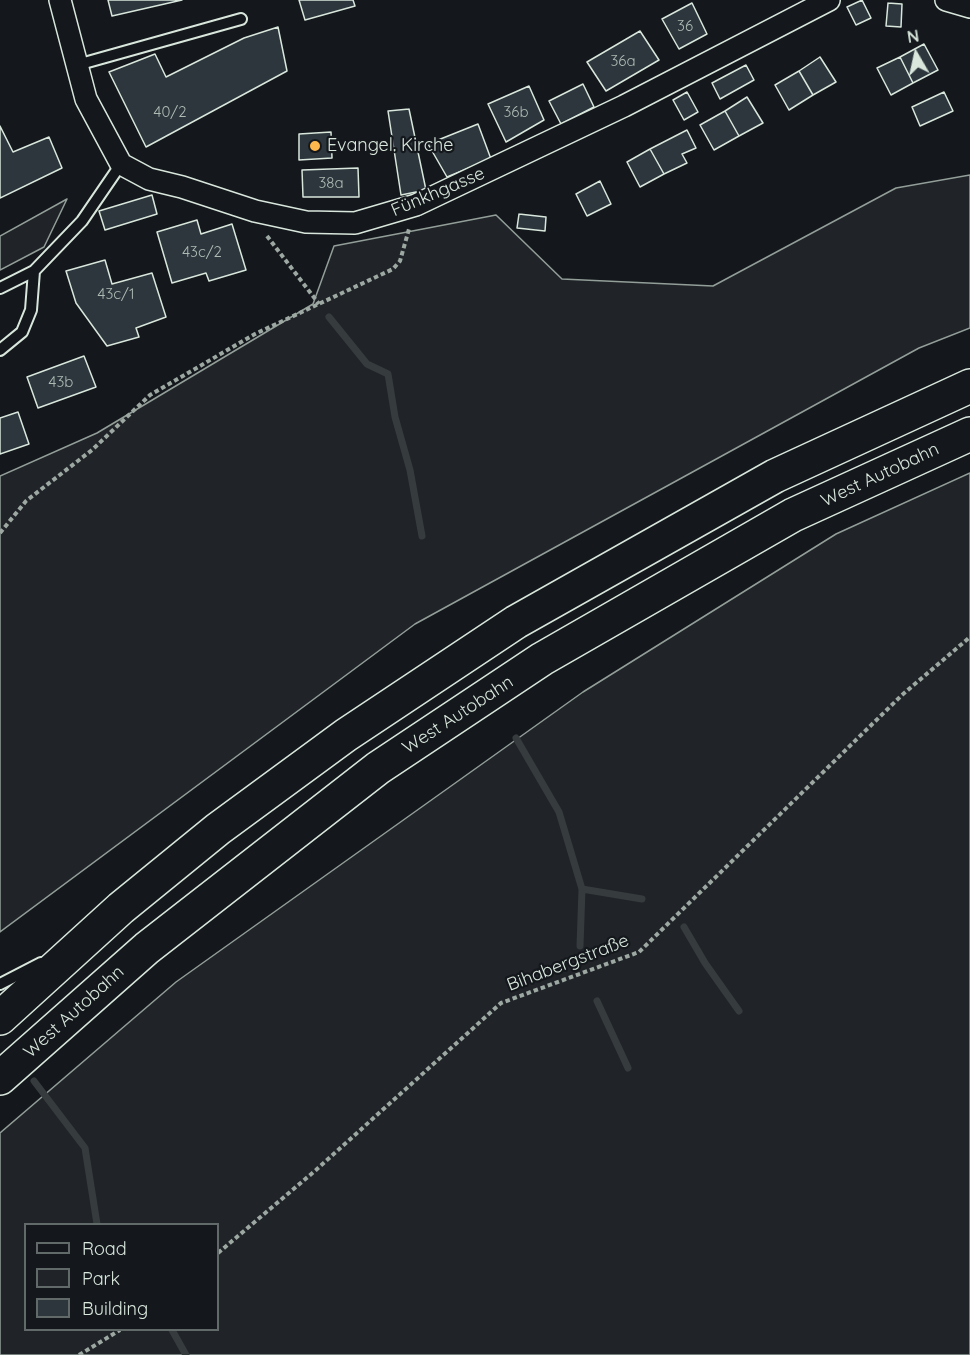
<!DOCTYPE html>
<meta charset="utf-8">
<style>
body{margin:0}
#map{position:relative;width:970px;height:1355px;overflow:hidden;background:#14181c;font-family:Quicksand,sans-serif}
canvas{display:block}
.legend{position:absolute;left:24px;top:1223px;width:195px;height:108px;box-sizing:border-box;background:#14181c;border:2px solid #626a69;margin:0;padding:8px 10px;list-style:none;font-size:18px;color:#d8e6dc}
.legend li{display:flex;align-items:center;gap:12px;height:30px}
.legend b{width:30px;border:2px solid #626a69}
.north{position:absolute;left:886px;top:24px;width:60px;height:60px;-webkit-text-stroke:4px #14181c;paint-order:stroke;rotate:351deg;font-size:16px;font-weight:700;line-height:24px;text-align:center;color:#d8e6dc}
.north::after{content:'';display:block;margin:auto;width:21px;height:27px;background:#d8e6dc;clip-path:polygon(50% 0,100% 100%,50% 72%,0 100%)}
</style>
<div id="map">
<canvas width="970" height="1355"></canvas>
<ul class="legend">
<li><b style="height:8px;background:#14181c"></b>Road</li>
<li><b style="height:16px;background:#202428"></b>Park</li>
<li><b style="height:16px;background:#2c363c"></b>Building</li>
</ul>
<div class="north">N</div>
</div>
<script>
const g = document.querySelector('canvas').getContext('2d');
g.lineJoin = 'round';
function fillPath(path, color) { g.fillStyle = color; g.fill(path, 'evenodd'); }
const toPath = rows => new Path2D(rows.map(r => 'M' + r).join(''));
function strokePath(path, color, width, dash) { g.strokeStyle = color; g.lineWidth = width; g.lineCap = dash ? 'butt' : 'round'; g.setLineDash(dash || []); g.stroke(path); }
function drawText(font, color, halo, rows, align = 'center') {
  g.font = font + ' Quicksand,sans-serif'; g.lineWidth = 4.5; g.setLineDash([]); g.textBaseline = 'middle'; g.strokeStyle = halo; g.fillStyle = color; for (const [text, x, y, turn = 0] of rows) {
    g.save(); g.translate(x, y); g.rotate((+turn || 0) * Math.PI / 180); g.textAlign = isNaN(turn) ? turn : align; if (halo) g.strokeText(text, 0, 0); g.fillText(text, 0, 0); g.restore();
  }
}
const green = toPath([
 [970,175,970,328,919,348,415,624,0,932,0,476,97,433,313,304,334,246,496,215,562,279,713,286,896,188,970,175],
 [67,199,44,247,0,270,0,236,67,199],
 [970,473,970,1355,0,1355,0,1133,176,982,583,692,836,534,970,473],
 [26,1224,218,1224,218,1330,26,1330,26,1224]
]);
const stream = toPath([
 [329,317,367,364,388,374,395,417,410,470,422,536],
 [516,738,559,812,582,889,580,946],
 [582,889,642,899],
 [684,927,705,963,739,1011],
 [597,1001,628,1068],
 [34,1081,85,1148,97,1224],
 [172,1330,186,1355]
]);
const building = toPath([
 [108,0,182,0,112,16,108,0],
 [299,0,353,0,355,6,305,20,299,0],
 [862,0,871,18,856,25,847,7,862,0],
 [692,3,707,34,679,49,662,19,692,3],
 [888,3,902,4,901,27,886,26,888,3],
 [278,27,287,71,146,147,109,72,155,54,166,77,244,38,278,27],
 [640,31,659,60,606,91,587,62,640,31],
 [924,44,938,70,913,83,900,57,924,44],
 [820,57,836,82,813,95,799,71,820,57],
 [900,57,913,83,891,95,877,68,900,57],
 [746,65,754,80,720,99,712,83,746,65],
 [799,71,813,95,789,110,775,85,799,71],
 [583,84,594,107,561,124,549,101,583,84],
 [529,86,544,120,506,142,488,104,529,86],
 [687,92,698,112,684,120,673,100,687,92],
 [944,92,953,111,920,126,912,107,944,92],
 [747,97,763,123,739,136,725,111,747,97],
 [409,109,426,190,401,195,388,111,409,109],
 [725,111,739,136,714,150,700,125,725,111],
 [478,124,491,159,447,177,428,144,478,124],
 [0,126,13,152,49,137,62,168,0,198,0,126],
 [687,130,696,148,682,154,687,163,664,174,650,149,687,130],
 [331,132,332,158,299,160,299,134,331,132],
 [650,149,664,174,640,187,627,162,650,149],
 [358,168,359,197,303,197,302,170,358,168],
 [600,181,611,204,587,216,576,194,600,181],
 [152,195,157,214,105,230,99,211,152,195],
 [519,214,546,217,545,231,517,228,519,214],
 [197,220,201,234,232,224,246,270,209,281,206,273,172,283,157,232,197,220],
 [105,260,112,284,152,273,166,317,136,328,139,337,107,346,76,303,66,271,105,260],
 [84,356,96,387,38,408,27,377,84,356],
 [18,412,29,444,0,454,0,418,18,412]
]);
const path = toPath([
 [267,236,319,304],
 [0,533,26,501,92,450,150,395,255,334,393,269,400,261,409,229],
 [218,1253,316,1170,501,1003,639,952,902,695,970,637],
 [79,1355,120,1330]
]);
const service = toPath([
 [77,65,241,19],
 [0,288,34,271,82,221,121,164],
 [0,350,22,332,31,310,34,271],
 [0,984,41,963]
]);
const minor = toPath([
 [60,0,86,99,121,164,149,179,182,187,255,211,306,222,355,223,416,205,624,106,829,0],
 [946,0,970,7]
]);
const motorway = toPath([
 [0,1018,121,908,218,829,346,735,516,622,775,476,970,386],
 [0,1078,147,948,378,768,542,659,793,515,970,434]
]);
const markers = [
 [315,146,6,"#ffb74d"]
];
const numberNames = [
 ["36",685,26],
 ["36a",623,61],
 ["40/2",170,112],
 ["36b",516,112],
 ["38a",331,183],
 ["43c/2",202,252],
 ["43c/1",116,294],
 ["43b",61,382]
];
const poiNames = [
 ["Evangel. Kirche",327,146]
];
const streetNames = [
 ["Fünkhgasse",438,192,-23],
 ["West Autobahn",880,475,-25],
 ["West Autobahn",458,715,-33],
 ["Bihabergstraße",568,963,-21],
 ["West Autobahn",74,1012,-42]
];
fillPath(green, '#202428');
strokePath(green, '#939e99', 1.5);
strokePath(stream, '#363b3e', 7);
fillPath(building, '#2c363c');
strokePath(building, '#d8e6dc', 1.5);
strokePath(service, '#d8e6dc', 14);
strokePath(minor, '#d8e6dc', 24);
strokePath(motorway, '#d8e6dc', 36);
strokePath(path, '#9da8a2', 4, [4.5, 3]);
strokePath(service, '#14181c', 10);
strokePath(minor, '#14181c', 21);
strokePath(motorway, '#14181c', 33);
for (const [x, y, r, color] of markers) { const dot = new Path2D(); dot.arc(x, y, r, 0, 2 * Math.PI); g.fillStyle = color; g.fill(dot); strokePath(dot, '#14181c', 2); }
drawText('15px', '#adbab4', null, numberNames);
drawText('18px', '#d8e6dc', '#14181c', poiNames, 'left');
drawText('18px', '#d8e6dc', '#14181c', streetNames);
</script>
